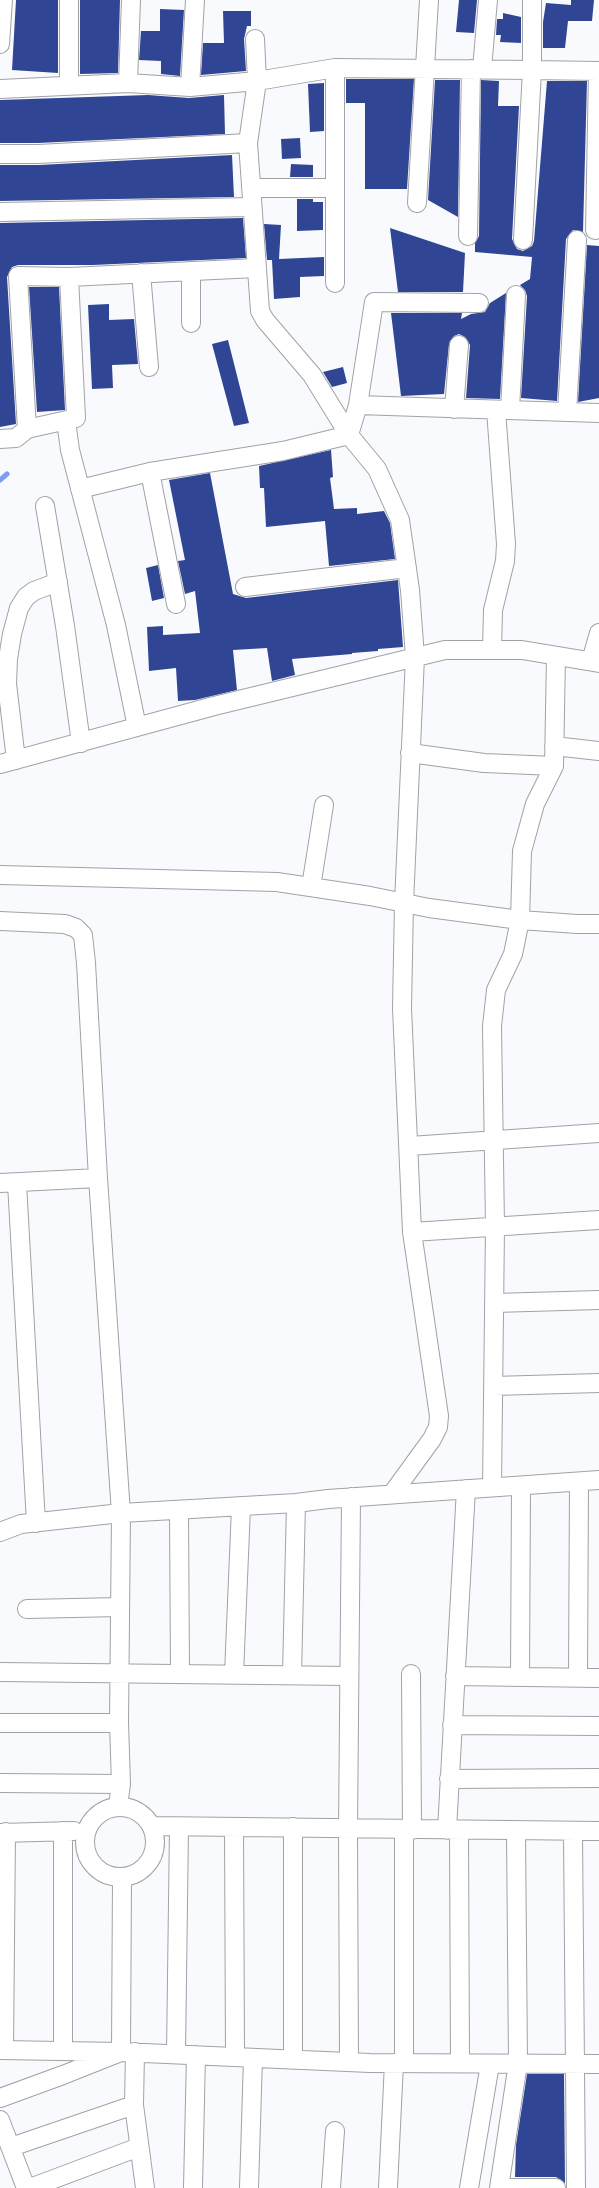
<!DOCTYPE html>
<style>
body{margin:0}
canvas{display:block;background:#f9fafe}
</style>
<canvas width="599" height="2188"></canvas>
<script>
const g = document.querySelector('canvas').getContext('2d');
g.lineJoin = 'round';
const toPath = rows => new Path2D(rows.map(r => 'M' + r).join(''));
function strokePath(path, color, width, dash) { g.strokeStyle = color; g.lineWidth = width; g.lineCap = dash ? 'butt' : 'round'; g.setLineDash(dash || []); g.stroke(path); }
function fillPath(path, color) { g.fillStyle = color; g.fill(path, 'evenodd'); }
const stream = toPath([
 [0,480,7,474]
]);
const building = toPath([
 [16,0,58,0,58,73,12,70],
 [80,0,120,0,118,73,80,74],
 [459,0,477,0,474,33,456,32],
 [571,0,594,0,592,21,568,21,565,48,543,48,543,22,546,3,571,5],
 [160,9,184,10,180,76,161,74,161,61,139,60,141,31,160,31],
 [223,11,251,11,251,26,247,26,244,39,246,71,201,75,203,43,224,43],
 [503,13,521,17,521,43,500,42,501,35,496,35,497,19,503,19],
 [346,79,414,79,407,189,365,189,365,103,346,103],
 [435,80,460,80,458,217,428,200],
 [481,80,499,81,498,106,519,106,512,239,517,249,523,251,532,246,534,241,547,81,587,81,583,232,573,230,566,239,557,401,521,398,527,296,525,290,520,285,530,279,532,257,475,252,475,243,479,236],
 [324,83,324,131,310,132,308,84],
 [148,95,189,98,224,95,225,134,38,143,0,143,0,100],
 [300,138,301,158,282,159,281,139],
 [232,155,234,197,0,201,0,165,39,165],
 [291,164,313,165,313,177,290,177],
 [297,199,313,199,313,202,323,202,323,230,297,231],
 [243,218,246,258,93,265,18,265,12,267,7,277,16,424,0,427,0,223],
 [264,224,281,225,279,259,324,257,324,276,300,277,300,297,274,299,272,260,275,260,267,260],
 [390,228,465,253,463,292,398,292],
 [587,245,599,246,599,398,578,402],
 [29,287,59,287,65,410,37,412],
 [506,293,500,399,466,398,470,345,465,337,459,334,454,336,449,344,444,394,401,396,391,313,462,313,461,319,471,314,485,312,490,303],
 [109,304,109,320,134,319,138,364,112,365,113,388,92,389,88,305],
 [228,340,249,423,234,426,212,344],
 [343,367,347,383,332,387,323,372],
 [331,450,333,477,330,478,334,509,357,508,357,514,384,511,390,523,395,559,329,566,325,521,266,527,264,488,260,488,259,466],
 [210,473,233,594,246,598,398,580,403,647,378,649,378,651,352,653,352,654,292,659,295,675,272,681,267,648,233,650,237,690,195,700,178,701,176,668,149,671,147,627,163,626,163,635,200,633,195,591,185,594,178,561,185,560,169,480],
 [158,565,164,598,152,601,146,568],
 [527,2074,564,2074,565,2183,556,2177,515,2177,516,2145]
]);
const street = toPath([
 [255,39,257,81,248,143,260,311,265,320,312,375,349,435,377,469,400,520,410,590,415,657,404,903,402,1008,412,1232,599,1220],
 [0,44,3,0],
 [482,69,488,0],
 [128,83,131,0],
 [69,85,69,0],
 [190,87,195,0],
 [0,89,128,83,190,87,257,81,335,68,532,70,532,0],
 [0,154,38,154,248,143],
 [251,188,335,188],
 [417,203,429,0],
 [0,212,252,207],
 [595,230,598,71],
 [468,236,471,69],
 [523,240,532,70,599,71],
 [191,271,191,323],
 [141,273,149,367],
 [335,283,335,68],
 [358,405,599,413],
 [454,409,459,345],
 [510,410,516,295],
 [567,412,577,240],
 [66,421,70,450,116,625,137,727],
 [27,429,18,276,69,277,256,268],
 [0,439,16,438,27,429,76,418,69,277],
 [150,472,176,604],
 [80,489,150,472,283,451,349,435,358,405,374,302,479,303],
 [45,506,65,626,81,743],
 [245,587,407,568],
 [492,650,493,610,505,561,506,544,496,410],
 [591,661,599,633],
 [554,746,599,751],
 [410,753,484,763,554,766],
 [16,760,7,684,8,659,12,634,19,608,26,597,34,591,58,582],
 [0,764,214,706,445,650,522,650,599,663],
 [0,875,277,882,370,896,429,908,520,920,577,924,599,924],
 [311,887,324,805],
 [0,921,65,924,76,928,83,935,86,963,98,1178,121,1513,119,1723,121,1784,118,1806],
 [410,1146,599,1133],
 [0,1183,98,1178],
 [17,1183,36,1523],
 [494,1303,599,1300],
 [493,1386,599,1383],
 [492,1487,495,1227,492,1026,496,990,513,954,520,920,522,851,535,804,554,766,556,656],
 [392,1494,432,1439,438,1427,439,1416,412,1232],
 [179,1511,180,1674],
 [0,1532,21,1524,121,1513,296,1503,328,1499,599,1480],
 [27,1609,120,1607],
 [0,1672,349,1676],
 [234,1674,241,1507],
 [411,1674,412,1830],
 [292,1675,296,1503],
 [455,1676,599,1678],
 [520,1677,521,1486],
 [578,1677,579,1482],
 [0,1723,119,1723],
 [452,1725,599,1726],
 [449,1779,599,1778],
 [0,1783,121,1784],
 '85 1842a35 35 0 1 1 70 0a35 35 0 1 1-70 0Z',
 [152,1826,599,1831],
 [234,1827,235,2057],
 [293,1827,293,2060],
 [404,1830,404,2063],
 [447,1830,466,1489],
 [459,1830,460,2063],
 [516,1831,518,2063,499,2188,556,2188],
 [573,1832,576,2188],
 [0,1833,74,1831],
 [0,2050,121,2052,370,2063,599,2064],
 [4,2050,6,1832],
 [63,2050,63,1831],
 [135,2052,134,2105,145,2188],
 [176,2054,179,1827],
 [349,2062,348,1829,351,1497],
 [0,2098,63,2075,121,2052,122,1878],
 [0,2120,26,2188],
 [11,2147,134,2105],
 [30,2188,139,2147],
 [193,2188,196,2055],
 [249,2188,253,2058],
 [331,2188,335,2131],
 [388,2188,394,2063],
 [469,2188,490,2064]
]);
strokePath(stream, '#7e9cf2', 5);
fillPath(building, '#304694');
strokePath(street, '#a0a2a5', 20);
strokePath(street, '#fff', 18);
</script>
